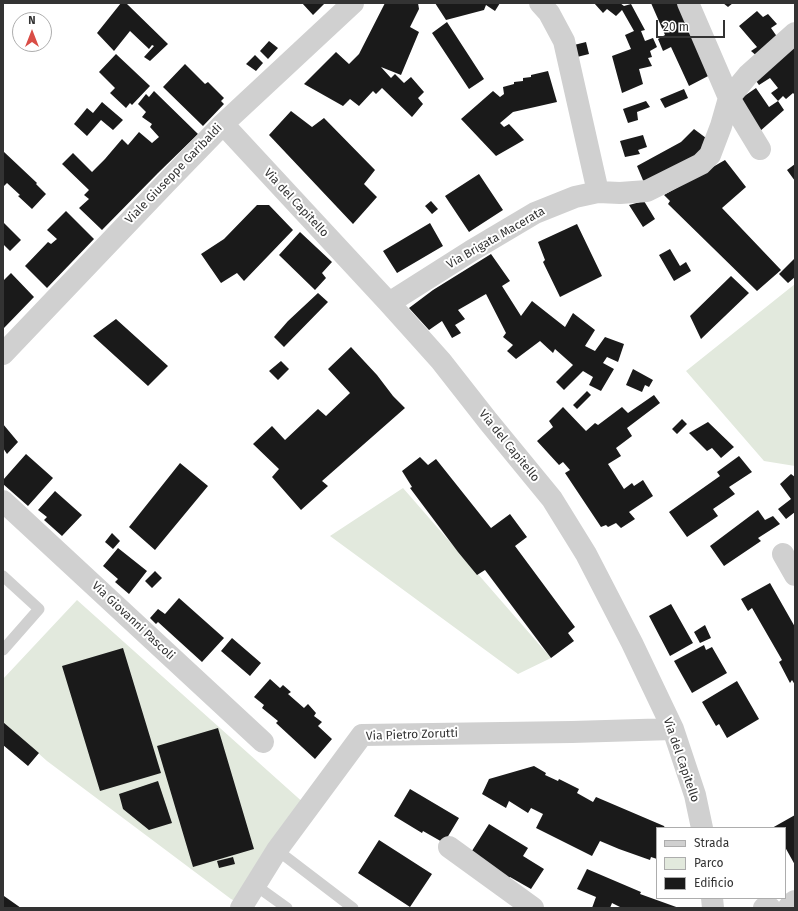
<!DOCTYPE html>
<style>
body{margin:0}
#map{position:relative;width:798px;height:911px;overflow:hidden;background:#fff;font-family:"Fira Sans",sans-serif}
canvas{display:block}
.frame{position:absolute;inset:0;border:4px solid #333;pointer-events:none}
.legend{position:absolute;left:656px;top:827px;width:130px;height:72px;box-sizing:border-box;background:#fff;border:1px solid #adadad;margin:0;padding:5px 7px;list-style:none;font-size:12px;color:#333}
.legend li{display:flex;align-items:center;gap:8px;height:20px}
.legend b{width:20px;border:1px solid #adadad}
.north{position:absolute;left:12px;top:12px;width:40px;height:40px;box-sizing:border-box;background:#fff;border:1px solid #adadad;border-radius:50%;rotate:0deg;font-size:11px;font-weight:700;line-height:16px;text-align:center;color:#333}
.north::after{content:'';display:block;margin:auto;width:14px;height:18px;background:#d94d46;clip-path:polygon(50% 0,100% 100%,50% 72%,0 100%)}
.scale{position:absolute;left:656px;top:20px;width:69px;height:18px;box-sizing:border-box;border:2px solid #333;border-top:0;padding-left:5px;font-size:12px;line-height:14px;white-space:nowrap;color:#333;-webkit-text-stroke:3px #fff;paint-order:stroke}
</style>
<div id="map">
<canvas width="798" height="911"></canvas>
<div class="frame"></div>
<ul class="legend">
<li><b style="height:5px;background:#d0d0d0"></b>Strada</li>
<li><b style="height:11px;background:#e2e9dd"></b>Parco</li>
<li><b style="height:11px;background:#1a1a1a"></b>Edificio</li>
</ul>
<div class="north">N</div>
<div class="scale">20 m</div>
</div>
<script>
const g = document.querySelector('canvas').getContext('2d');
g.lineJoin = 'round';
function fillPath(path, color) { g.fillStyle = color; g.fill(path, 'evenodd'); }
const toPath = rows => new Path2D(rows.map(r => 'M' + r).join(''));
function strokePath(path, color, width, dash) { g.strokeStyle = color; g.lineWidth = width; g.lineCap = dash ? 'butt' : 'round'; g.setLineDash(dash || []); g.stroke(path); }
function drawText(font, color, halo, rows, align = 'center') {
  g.font = font + ' "Fira Sans",sans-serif'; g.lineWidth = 4; g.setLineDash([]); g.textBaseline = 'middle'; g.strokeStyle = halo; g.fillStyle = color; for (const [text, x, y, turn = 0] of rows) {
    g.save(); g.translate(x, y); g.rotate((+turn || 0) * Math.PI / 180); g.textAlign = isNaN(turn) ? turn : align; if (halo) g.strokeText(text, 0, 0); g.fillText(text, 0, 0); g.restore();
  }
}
const green = toPath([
 [795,284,795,466,764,461,686,371],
 [403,488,551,658,518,674,330,536],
 [77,600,306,805,237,902,231,899,47,761,3,722,3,679]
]);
const building = toPath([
 [121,3,126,3,168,44,150,61,144,57,154,46,152,45,149,49,130,31,114,51,97,33],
 [302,3,325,3,313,15],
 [385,3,418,3,419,9,410,27,419,32,401,75,381,67,391,78,395,74,404,83,411,77,424,92,418,98,423,104,412,117,382,88,376,94,373,91,359,106,350,99,343,106,304,84,336,52,349,64,359,54],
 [435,3,500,3,495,11,486,5,484,10,446,20],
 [594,3,620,3,624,6,631,4,645,30,641,31,645,41,653,38,657,47,650,51,652,57,648,58,652,66,639,69,643,84,622,93,612,56,631,49,625,35,634,31,622,10,616,16,607,9,603,13],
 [651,3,679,3,712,74,689,86,671,47,663,51,658,39,665,35],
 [723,3,733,3,728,7],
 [757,11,763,17,768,14,777,24,771,28,778,38,758,57,751,51,757,47,739,26],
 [447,22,484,79,469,89,432,33],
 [269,41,278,48,268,59,260,51],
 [586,42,589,54,577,57,574,45],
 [795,46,795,95,793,93,786,99,783,96,778,101,771,93,778,88,770,78,759,85,754,78],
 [116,54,150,86,132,105,130,103,126,108,110,93,115,88,99,72],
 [255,55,263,63,256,71,246,64],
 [185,64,205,84,208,82,224,98,221,101,224,104,203,126,163,87],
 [548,71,557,102,513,112,500,123,504,127,509,124,524,140,496,156,461,119,493,91,500,97,504,94,503,87,514,84,514,82,523,81,523,78,531,77,531,75],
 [756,88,769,107,778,101,784,110,759,132,740,99],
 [684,89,688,98,665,108,660,99],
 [154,91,198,134,158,173,102,230,79,208,89,199,84,195,89,190,62,164,73,153,92,172,105,159,122,139,128,145,139,132,152,143,159,137,150,127,152,124,142,117,146,112,138,104,146,94,149,97],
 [646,101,650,107,637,112,638,120,628,123,623,109],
 [102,102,123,120,113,130,101,120,87,136,74,124,87,108,93,113],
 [291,111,312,127,324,118,375,170,364,184,377,197,353,224,269,135],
 [694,129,710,141,700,154,645,185,637,166,681,142],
 [643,135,647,147,638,150,640,154,625,157,620,141],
 [3,151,37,183,36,184,46,194,32,209,18,196,20,195,7,183,3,187],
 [725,160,746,187,722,208,781,270,757,291,668,204,670,201,664,195],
 [795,164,795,181,787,170],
 [479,174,503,210,469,232,445,196],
 [431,201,438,209,432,214,425,206],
 [644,201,655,219,643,227,629,205],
 [257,205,269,205,293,230,244,281,237,273,221,283,201,254,224,239],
 [66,211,94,239,47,288,25,266,48,242,51,244,57,239,47,230],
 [3,222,21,240,10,251,3,244],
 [430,223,443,246,397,273,383,251],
 [577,224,602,276,560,297,543,262,545,260,538,242],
 [300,232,332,262,322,273,326,278,315,290,279,255],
 [670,249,680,266,686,262,691,271,674,281,659,255],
 [491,254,510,281,502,286,521,316,532,301,565,327,573,313,595,330,585,346,595,351,605,337,624,344,618,362,607,357,603,363,614,369,601,391,589,385,593,377,583,371,564,390,556,382,573,365,555,349,553,353,540,341,516,359,507,351,513,345,503,337,506,333,486,294,458,310,465,319,455,325,461,333,452,338,442,321,429,330,409,308,433,290],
 [795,258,795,277,788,283,779,274],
 [11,273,34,297,3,329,3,281],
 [731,276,749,293,701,339,690,316],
 [318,293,328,302,284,347,274,337,288,321],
 [116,319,168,366,148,386,93,336],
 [351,347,377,375,393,396,405,408,322,481,328,486,301,510,272,477,279,469,253,444,272,426,285,440,318,409,326,416,350,393,328,369],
 [281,361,289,369,278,380,269,371],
 [633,369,653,380,649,387,645,385,642,392,626,385],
 [587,391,591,395,577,409,573,405],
 [654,395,660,403,627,428,632,436,616,448,621,456,608,464,624,489,632,483,634,486,643,480,653,496,629,512,635,519,621,528,616,523,608,527,606,525,601,527,565,473,570,470,563,462,559,465,537,441,553,427,549,421,563,407,586,431,595,423,598,425,622,407,628,413],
 [682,419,687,424,677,434,672,429],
 [708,422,734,447,721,458,712,448,707,451,689,433],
 [3,424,18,442,7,454,3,448],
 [26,454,53,478,28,506,3,484,3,480],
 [739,456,752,472,729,487,735,494,713,509,718,516,687,537,669,512,720,476,717,472],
 [420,457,428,465,436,459,491,528,510,514,527,537,515,546,575,627,568,633,574,641,551,658,485,570,477,575,458,552,410,488,412,487,402,471],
 [180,463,208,486,155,550,129,527],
 [791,474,795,477,795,512,786,519,778,509,791,499,780,484],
 [55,491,82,515,62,536,44,520,47,517,38,510],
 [758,510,765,520,773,516,780,524,758,538,761,541,724,566,710,546],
 [112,533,120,541,113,549,105,542],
 [118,548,147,571,129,594,115,582,118,579,103,566],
 [155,571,162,578,152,588,145,581],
 [770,583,795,627,795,685,792,680,790,683,779,662,782,660,752,608,748,611,741,599],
 [179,598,224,638,202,662,158,622,156,624,150,618,158,609,165,614],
 [671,604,693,643,670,656,649,616],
 [705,625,711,638,700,643,694,632],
 [232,638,261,663,250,676,221,651],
 [704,645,706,650,712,647,727,673,692,693,674,661],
 [123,648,161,773,100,791,62,666],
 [270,679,280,688,283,685,291,692,288,694,304,708,308,704,316,713,314,716,322,722,318,726,332,739,315,759,276,723,278,721,262,708,264,705,254,697],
 [737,681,759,719,727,738,719,724,716,726,702,702],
 [3,722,39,753,28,766,3,745],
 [218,728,254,849,193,867,157,746],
 [534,766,546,773,545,775,558,781,559,779,579,789,577,793,593,802,596,797,664,826,665,828,657,828,657,859,651,857,650,860,619,849,600,841,592,856,536,828,543,814,531,808,528,813,509,801,506,808,482,794,489,779],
 [158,781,172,823,149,830,123,809,119,794],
 [410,789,459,818,444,843,423,831,422,833,394,816],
 [795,815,795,865,785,847,785,828,772,828],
 [489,824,528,848,523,856,544,869,531,889,510,877,509,878,470,854],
 [379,840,432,874,410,907,358,873],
 [233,857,235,864,219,868,217,861],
 [587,869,641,892,640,894,679,908,622,908,612,903,610,908,592,908,596,897,577,889],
 [4,896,21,908,3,908,3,898]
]);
const service = toPath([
 [3,576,39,609,3,650],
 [277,850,353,908],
 [255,885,287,908]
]);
const minor = toPath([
 [540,3,549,13,564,41,598,192],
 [688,3,729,98,760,149],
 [223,124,389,303,441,361,488,421,552,499,586,554,632,643,673,729,695,795,702,828],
 [389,303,471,251,535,213,575,197,598,192,620,193,647,191,701,164,710,155,721,126,729,98,748,75,795,33],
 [3,354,165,184,223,124,353,3],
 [3,501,263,742],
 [783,554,795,575],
 [449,847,533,908],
 [712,898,713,908],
 [241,908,277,850,362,735,572,732,673,729],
 [764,908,770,908],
 [788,908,792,903,795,901]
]);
const streetNames = [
 ["Viale Giuseppe Garibaldi",174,174,-46],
 ["Via del Capitello",296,203,47],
 ["Via Brigata Macerata",496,238,-30],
 ["Via del Capitello",509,446,51],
 ["Via Giovanni Pascoli",133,621,43],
 ["Via Pietro Zorutti",412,735,-2],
 ["Via del Capitello",681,760,71]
];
fillPath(green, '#e2e9dd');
fillPath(building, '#1a1a1a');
strokePath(service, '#d0d0d0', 11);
strokePath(minor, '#d0d0d0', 22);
drawText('12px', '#333', '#fff', streetNames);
</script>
